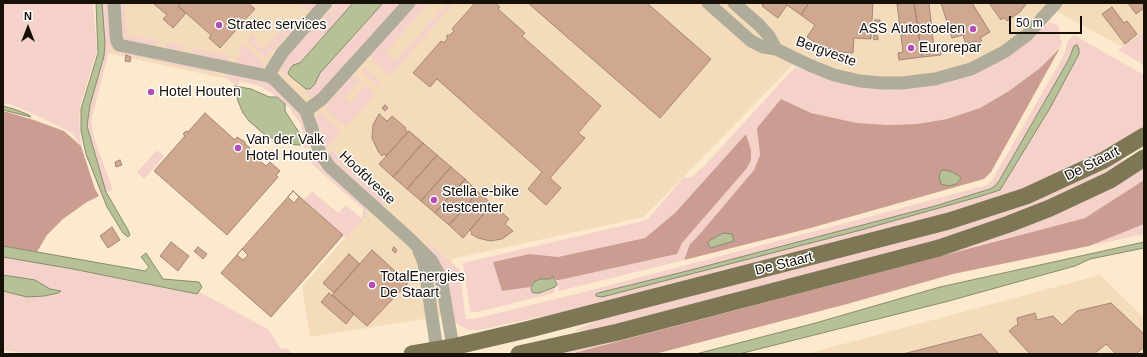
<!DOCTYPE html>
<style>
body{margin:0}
#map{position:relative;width:1147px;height:357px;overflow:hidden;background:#fde9cd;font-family:Helvetica,sans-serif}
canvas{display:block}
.frame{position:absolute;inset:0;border:4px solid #171007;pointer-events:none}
.north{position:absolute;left:8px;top:8px;width:40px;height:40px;-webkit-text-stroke:3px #fff;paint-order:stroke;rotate:0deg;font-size:11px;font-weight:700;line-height:16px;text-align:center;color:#171007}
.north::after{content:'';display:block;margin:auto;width:14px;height:18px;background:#171007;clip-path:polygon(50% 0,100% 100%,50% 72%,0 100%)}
.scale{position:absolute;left:1009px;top:16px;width:73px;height:18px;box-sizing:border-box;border:2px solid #171007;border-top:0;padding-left:5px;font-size:12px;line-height:14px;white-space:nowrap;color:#171007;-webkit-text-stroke:3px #fff;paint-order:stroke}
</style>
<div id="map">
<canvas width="1147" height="357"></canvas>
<div class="frame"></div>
<div class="north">N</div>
<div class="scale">50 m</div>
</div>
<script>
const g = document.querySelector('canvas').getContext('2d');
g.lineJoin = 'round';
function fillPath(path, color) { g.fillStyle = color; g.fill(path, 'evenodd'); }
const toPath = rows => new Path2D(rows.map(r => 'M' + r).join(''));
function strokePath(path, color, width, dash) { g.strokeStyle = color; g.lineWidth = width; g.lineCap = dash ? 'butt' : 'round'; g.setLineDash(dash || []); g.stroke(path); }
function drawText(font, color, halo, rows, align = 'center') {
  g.font = font + ' Helvetica,sans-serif'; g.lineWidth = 3; g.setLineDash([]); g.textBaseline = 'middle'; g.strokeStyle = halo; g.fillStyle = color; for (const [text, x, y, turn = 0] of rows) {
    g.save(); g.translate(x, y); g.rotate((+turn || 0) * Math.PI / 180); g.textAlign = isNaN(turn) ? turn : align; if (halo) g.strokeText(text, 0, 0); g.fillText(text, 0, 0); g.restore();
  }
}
const built = toPath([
 [104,3,1144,3,1144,58,1057,12,1009,50,970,71,886,87,794,64,644,217,452,259,462,313,310,337,302,287,368,211,313,163,302,126,284,100,260,86,106,53],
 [1100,275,1144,318,1144,354,806,354]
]);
const green = toPath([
 [3,3,93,3,97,50,80,107,79,119,81,146,72,133,36,115,13,105,3,103],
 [102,3,110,3,113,45,108,55,91,121,94,138,113,190,106,192,87,126,90,105,104,56,105,43],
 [120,3,125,3,127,35,158,41,156,47,126,41,124,39],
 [299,3,323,3,311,11,306,9],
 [337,3,353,3,300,63,296,65,288,72,290,76,288,77,281,71,282,64,286,56],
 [383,3,400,3,323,91,320,94,310,97,304,91,306,89,309,90,315,84,316,81,320,73],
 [413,3,429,3,386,52,395,62,447,3,454,3,392,74,390,75,371,60,371,54],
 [1049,22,1057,25,1059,28,1060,40,1062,40,1061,46,1040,68,1009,91,980,108,947,119,917,124,888,125,857,123,811,113,780,99,758,144,760,155,754,170,699,235,690,244,684,260,559,291,556,280,677,254,682,243,747,168,751,160,751,150,746,134,675,213,645,238,558,257,530,254,530,287,531,287,534,293,546,291,555,287,554,293,478,312,472,312,470,310,463,263,647,220,684,177,689,178,693,176,705,165,795,67,833,81,864,88,895,90,927,87,943,84,1043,24,1046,26],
 [286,24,287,24,291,26,293,31,291,35,289,33,275,50,272,49,268,54,270,56,267,59,249,43,247,39,252,34,256,37,253,41,263,50],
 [1144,32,1144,65,1118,50],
 [1074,35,1144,75,1144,129,1096,158,1029,189,945,216,595,305,479,330,469,330,460,326,454,321,437,259,428,247,426,241,459,269,466,319,474,319,580,293,876,215,987,185,992,180,998,170,1064,55,1068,40],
 [167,43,184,46,182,52,166,49],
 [242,46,246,46,266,64,265,66,260,69,236,63,238,55],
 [193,48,230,56,228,63,192,53],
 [118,50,211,70,212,71,211,73,114,52],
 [363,67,382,84,379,87,360,70],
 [224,73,265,79,299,110,309,142,307,147,305,148,301,145,301,142,306,140,300,123,290,108,272,93,260,86,239,80,238,85,235,85,226,77],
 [351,76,357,77,360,81,345,99,350,103,364,86,367,86,374,92,374,95,347,126,343,125,324,109],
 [319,110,339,129,341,133,329,146,325,149,316,119],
 [157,150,164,156,144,179,137,172],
 [332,150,346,168,386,202,382,206,335,166,327,154],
 [1117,160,1124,160,1115,168,1082,188,958,235,770,287,592,330,574,331,605,317,796,268],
 [310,161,319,162,366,207,368,211,367,214,346,237,304,200,312,191,338,213,346,205,362,219,363,209,314,166],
 [1144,163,1144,180,1085,218,570,354,531,354,923,257],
 [1144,224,1144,234,1089,246],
 [3,257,73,269,197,294,200,292,269,330,281,349,287,348,292,354,33,354,3,350]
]);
const forest = toPath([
 [1060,48,991,172,984,179,807,229,684,260,690,244,699,235,754,170,760,155,757,128,781,99,811,113,857,123,888,125,917,124,947,119,980,108,1009,91,1040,68],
 [3,111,34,120,64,131,81,146,95,189,99,196,87,202,63,219,47,235,37,252,3,246],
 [746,134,751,150,751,160,747,168,682,243,677,254,559,280,556,280,553,277,550,279,534,282,530,287,502,291,493,262,530,254,558,257,645,238,675,213],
 [1144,180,1144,224,1089,246,953,274,847,304,655,354,570,354,1085,218]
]);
const water = toPath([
 [96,3,102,3,105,43,104,56,90,105,87,126,106,192,128,230,130,235,128,237,123,233,107,207,86,154,81,131,81,109,98,53,96,3],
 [353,3,383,3,320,73,316,81,315,84,310,89,306,89,290,76,288,73,290,69,293,65,300,63,353,3],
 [1077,45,1079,49,1079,54,1050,108,1000,190,978,197,861,230,602,297,596,296,596,294,598,293,687,271,935,206,990,189,995,186,999,181,1069,59,1074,46,1077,45],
 [235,86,251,89,269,97,277,97,285,104,285,111,298,131,301,145,286,144,265,135,249,121,243,113,238,101,235,86],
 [3,106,14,109,29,115,31,117,3,110,3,106],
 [943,170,949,171,958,175,961,178,959,181,956,184,949,186,941,184,939,176,941,171,943,170],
 [723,233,732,234,734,241,711,248,709,246,708,243,710,240,723,233],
 [1144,242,1144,248,1090,259,1075,266,945,302,739,354,696,354,812,324,940,287,1144,242],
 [3,246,145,271,149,267,141,257,146,253,163,279,199,282,202,287,197,294,73,269,3,257,3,246],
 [3,275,35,280,50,289,61,291,58,293,44,296,27,297,3,291,3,275],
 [553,277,557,284,555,287,539,293,534,293,532,292,531,287,534,282,540,279,550,279,553,277]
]);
const building = toPath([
 [153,3,181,3,178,6,186,13,173,28,163,19,167,15,153,3],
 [181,3,248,3,255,9,239,26,238,25,234,29,235,31,220,48,209,38,211,35,178,6,181,3],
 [475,3,495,3,500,7,498,9,525,33,522,36,601,106,578,133,585,138,550,178,561,188,546,205,528,189,542,172,437,79,430,87,413,73,441,41,444,43,447,39,447,35,450,35,454,31,452,29,475,3],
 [528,3,647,3,711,59,660,118,528,3],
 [761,3,809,3,801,15,787,5,778,18,762,6,763,5,761,3],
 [809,3,873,3,871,39,854,38,853,53,831,51,832,50,826,47,825,49,807,37,815,25,801,15,809,3],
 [907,3,914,3,922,57,899,60,898,53,903,52,897,4,907,3],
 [914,3,929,3,934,48,940,48,941,55,922,57,914,3],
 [941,3,972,3,990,32,980,38,982,41,978,43,976,41,966,44,963,35,952,38,941,3],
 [989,3,1027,3,1020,12,1007,21,1006,19,1002,18,1001,20,989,3],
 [1128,3,1144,3,1144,8,1136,14,1128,3],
 [1112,7,1124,23,1127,21,1137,34,1125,44,1102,14,1112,7],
 [875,20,880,20,879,27,875,26,875,20],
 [874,35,878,36,878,40,873,39,874,35],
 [126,55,131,57,130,62,125,61,126,55],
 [385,105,388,108,385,111,382,108,385,105],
 [205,113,235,140,237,137,245,142,245,144,250,148,247,150,266,166,270,162,280,171,276,175,278,177,227,235,154,171,185,136,183,134,186,131,188,132,205,113],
 [379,114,387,121,392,116,406,128,405,130,408,132,386,156,384,154,382,156,378,151,372,138,373,125,379,114],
 [409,131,423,143,393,177,379,164,409,131],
 [423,143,437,155,407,189,393,177,423,143],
 [437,155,451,167,421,201,407,189,437,155],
 [120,160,122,165,116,167,115,162,120,160],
 [451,167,465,179,435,213,421,201,451,167],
 [465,179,478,192,449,225,435,213,465,179],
 [293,191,343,235,271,317,221,273,293,191],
 [293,191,299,197,294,203,288,197,293,191],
 [478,192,492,204,463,238,449,225,478,192],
 [491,205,494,207,495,206,509,219,505,224,513,231,502,239,490,241,478,238,471,234,472,232,470,230,491,205],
 [112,227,120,240,108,248,100,236,112,227],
 [171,242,189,256,178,271,160,256,171,242],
 [198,247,207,254,203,259,194,251,198,247],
 [394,247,397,250,395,253,392,250,394,247],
 [242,249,248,255,243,260,237,255,242,249],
 [372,250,408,283,367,326,332,295,372,250],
 [349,254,360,264,334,293,323,283,349,254],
 [329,293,354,314,346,324,321,302,329,293],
 [1111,303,1144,334,1144,347,1136,354,1116,354,1106,344,1094,354,1030,354,1009,331,1015,326,1018,325,1017,318,1035,313,1037,320,1053,316,1062,325,1077,311,1111,303],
 [981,334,999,354,903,354,981,334]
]);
const minor = toPath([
 [114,3,116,35,117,41,119,45,268,76],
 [326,3,282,53,268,76,274,79,306,111,320,153,330,167,410,239,431,260,441,278,453,347],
 [708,3,751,41,763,47,776,49,809,65,834,75,860,81,882,83,902,83,935,79,971,69,1004,52,1027,35,1056,3],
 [734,3,759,25,769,36,776,49],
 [306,111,322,99,409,3],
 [419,251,424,263,437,350]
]);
const major = toPath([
 [412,354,453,347,530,329,949,221,1026,196,1104,160,1144,136],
 [519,354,618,332,939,248,1009,224,1050,208,1110,180,1144,158]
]);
const markers = [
 [219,25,4,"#b34fb4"],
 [973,29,4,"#b34fb4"],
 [911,48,4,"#b34fb4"],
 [151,92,4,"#b34fb4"],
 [238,148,4,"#b34fb4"],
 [434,200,4,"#b34fb4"],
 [372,285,4,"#b34fb4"]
];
const poiNames = [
 ["Stratec services",227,25],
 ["ASS Autostoelen",965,29,"right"],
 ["Eurorepar",919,48],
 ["Hotel Houten",159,92],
 ["Van der Valk",246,140],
 ["Hotel Houten",246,156],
 ["Stella e-bike",442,192],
 ["testcenter",442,208],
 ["TotalEnergies",380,277],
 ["De Staart",380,293]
];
const streetNames = [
 ["Bergveste",826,52,20],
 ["De Staart",1092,164,-27],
 ["Hoofdveste",367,178,43],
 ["De Staart",784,264,-14]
];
fillPath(built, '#f4dcba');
fillPath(green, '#f4d2ca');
fillPath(forest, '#ca9c92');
fillPath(water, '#b6c197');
strokePath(water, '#868c6c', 1);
fillPath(building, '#cfa88f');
strokePath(building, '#a38776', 1);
strokePath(minor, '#b0ac9a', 13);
strokePath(major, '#7e7756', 17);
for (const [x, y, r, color] of markers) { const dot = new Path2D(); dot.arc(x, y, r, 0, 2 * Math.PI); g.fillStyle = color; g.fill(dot); strokePath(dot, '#fff', 1.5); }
drawText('14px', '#171007', '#fff', poiNames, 'left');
drawText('14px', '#171007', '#fff', streetNames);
</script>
